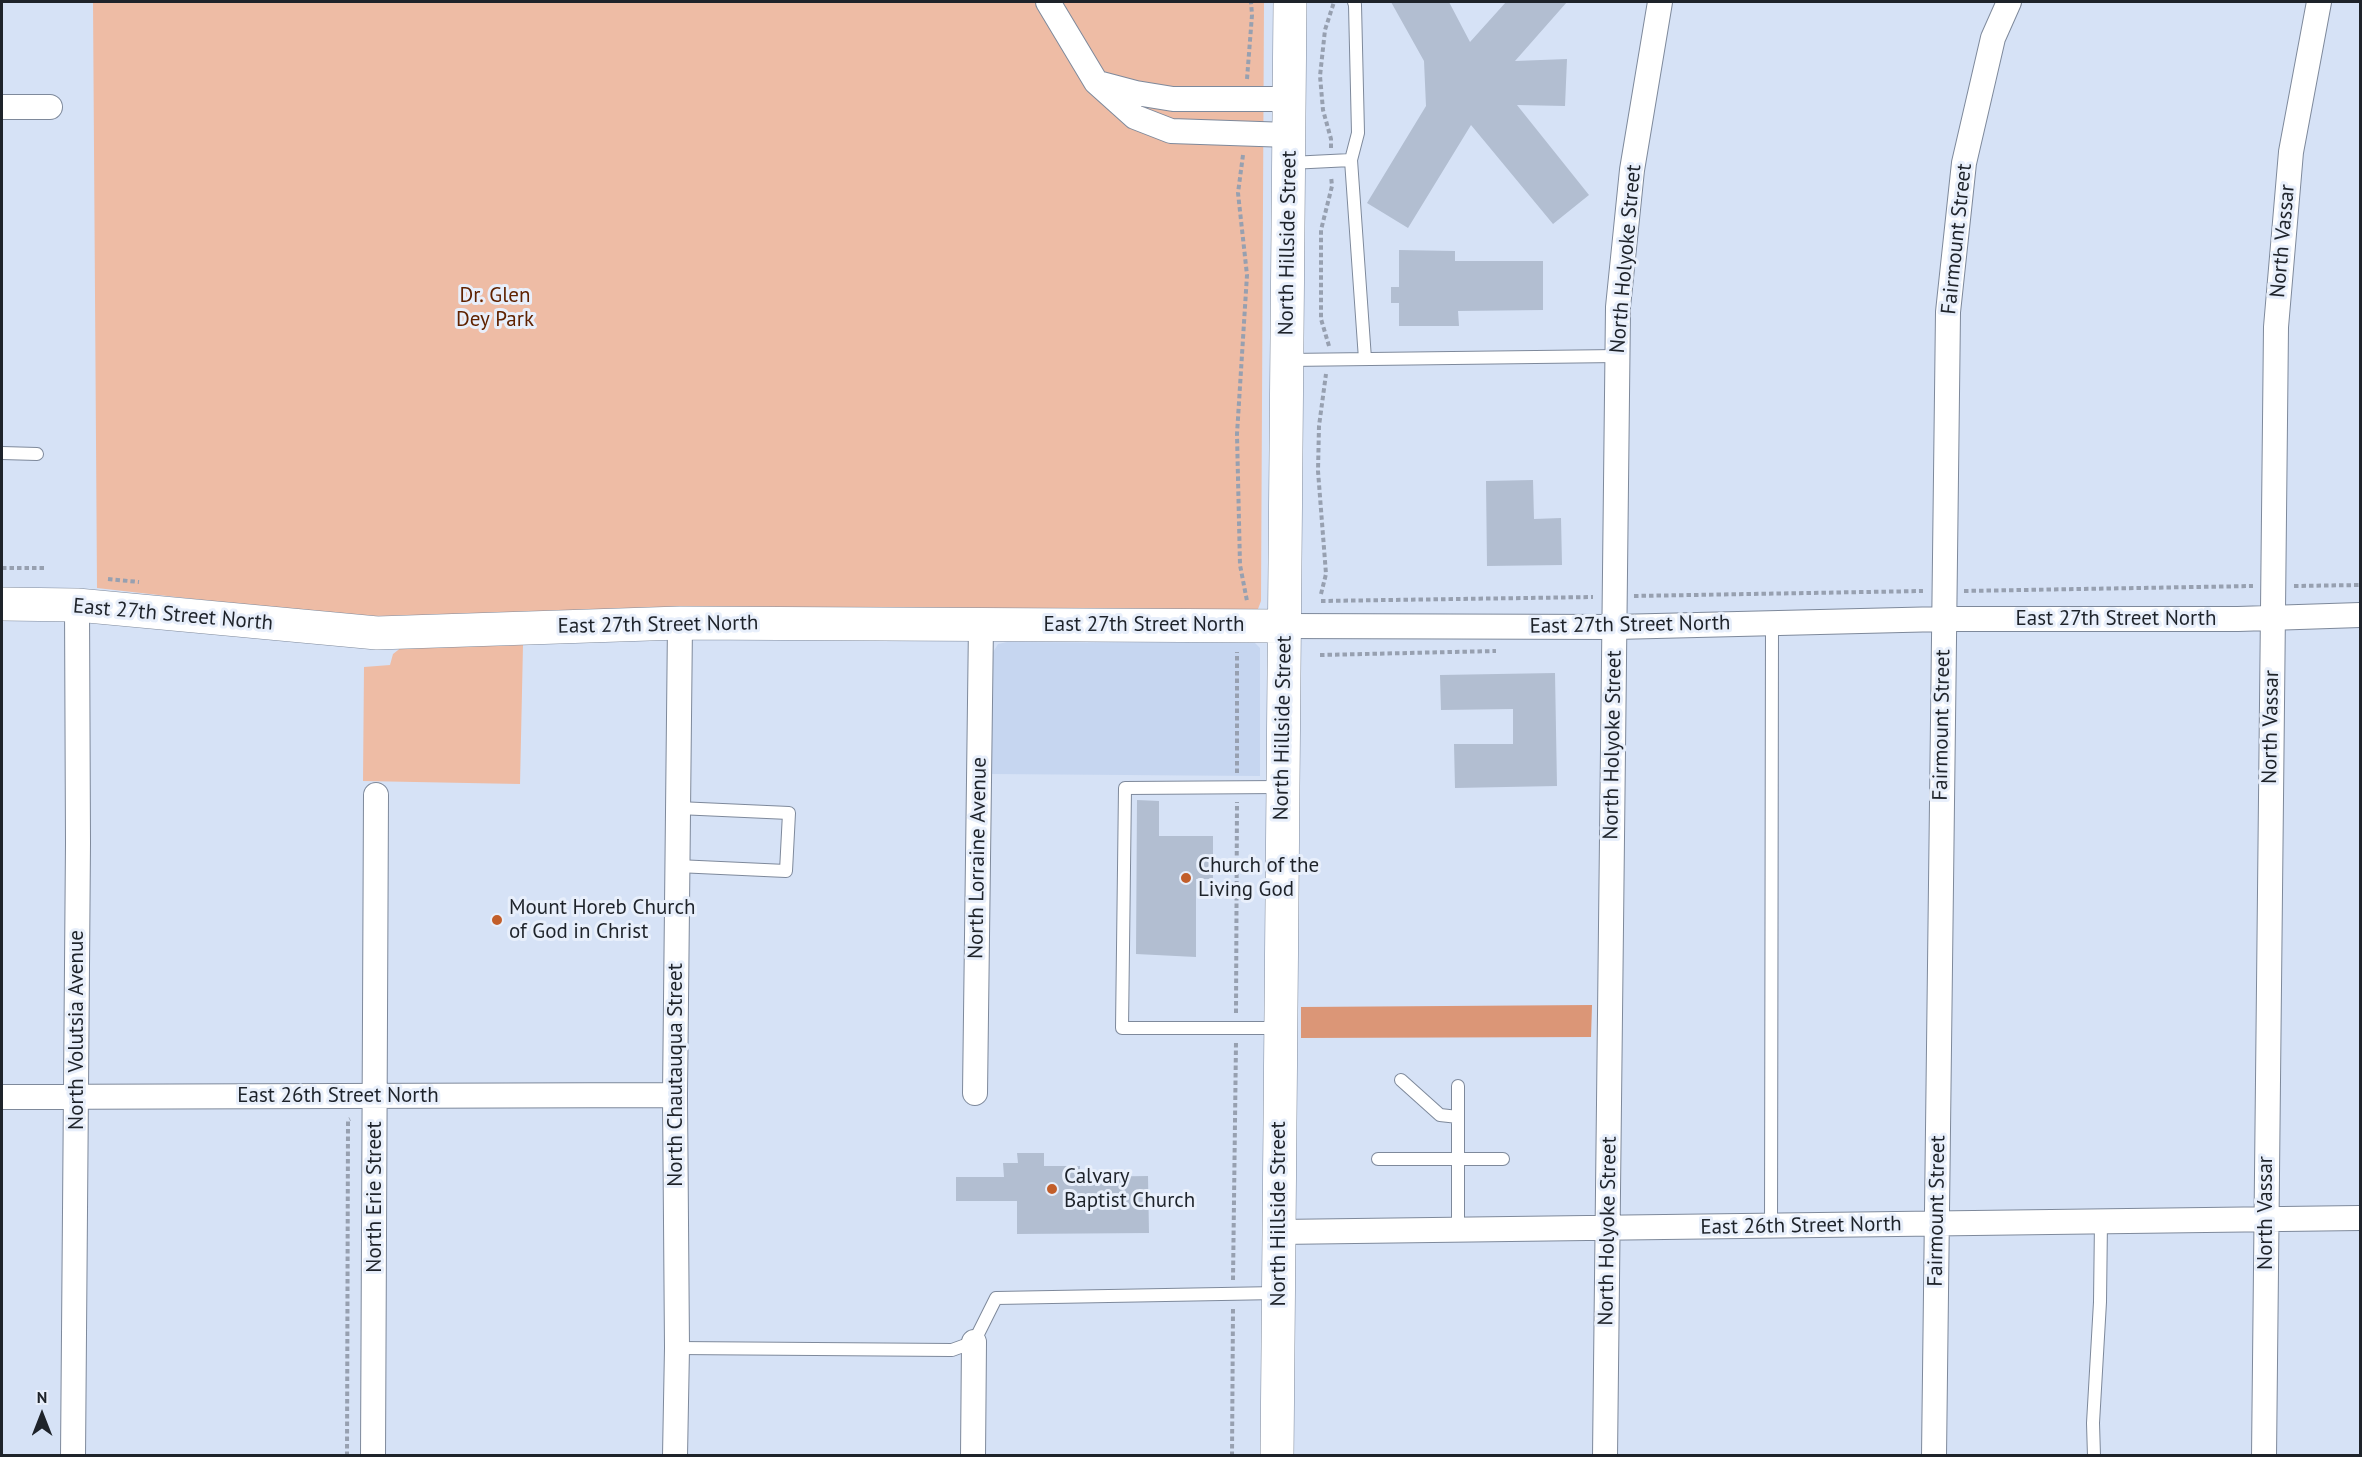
<!DOCTYPE html>
<style>
body{margin:0}
#map{position:relative;width:2362px;height:1457px;overflow:hidden;background:#d6e2f6;font-family:"PT Sans",sans-serif}
canvas{display:block}
.frame{position:absolute;inset:0;border:3px solid #1e232a;pointer-events:none}
.north{position:absolute;left:12px;top:1385px;width:60px;height:60px;-webkit-text-stroke:4px #e8effb;paint-order:stroke;rotate:0deg;font-size:16px;font-weight:700;line-height:24px;text-align:center;color:#1e232a}
.north::after{content:'';display:block;margin:auto;width:21px;height:27px;background:#1e232a;clip-path:polygon(50% 0,100% 100%,50% 72%,0 100%)}
</style>
<div id="map">
<canvas width="2362" height="1457"></canvas>
<div class="frame"></div>
<div class="north">N</div>
</div>
<script>
const g = document.querySelector('canvas').getContext('2d');
g.lineJoin = 'round';
function fillPath(path, color) { g.fillStyle = color; g.fill(path, 'evenodd'); }
const toPath = rows => new Path2D(rows.map(r => 'M' + r).join(''));
function strokePath(path, color, width, dash) { g.strokeStyle = color; g.lineWidth = width; g.lineCap = dash ? 'butt' : 'round'; g.setLineDash(dash || []); g.stroke(path); }
function drawText(font, color, halo, rows, align = 'center') {
  g.font = font + ' "PT Sans",sans-serif'; g.lineWidth = 6; g.setLineDash([]); g.textBaseline = 'middle'; g.strokeStyle = halo; g.fillStyle = color; for (const [text, x, y, turn = 0] of rows) {
    g.save(); g.translate(x, y); g.rotate((+turn || 0) * Math.PI / 180); g.textAlign = isNaN(turn) ? turn : align; if (halo) g.strokeText(text, 0, 0); g.fillText(text, 0, 0); g.restore();
  }
}
const built = toPath([
 [1007,642,1255,643,1260,648,1260,776,991,774,992,654,998,644]
]);
const green = toPath([
 [93,2,1264,2,1261,601,1258,609,1250,613,343,616,97,588],
 [523,645,520,784,363,781,364,667,390,665,393,654,402,647]
]);
const forest = toPath([
 [1592,1005,1591,1037,1301,1038,1301,1007]
]);
const building = toPath([
 [1391,2,1449,2,1470,42,1506,2,1567,2,1515,61,1567,59,1565,106,1517,105,1589,195,1553,224,1471,125,1408,228,1367,203,1426,106,1424,61],
 [1399,250,1455,251,1455,261,1543,261,1543,310,1458,311,1459,326,1399,326,1399,303,1391,303,1391,287,1399,287],
 [1533,480,1534,519,1561,518,1562,565,1487,566,1486,481],
 [1555,673,1557,786,1455,788,1454,744,1513,744,1513,709,1441,710,1440,675],
 [1137,800,1159,801,1159,836,1213,836,1213,879,1196,879,1196,957,1136,954],
 [1017,1153,1044,1153,1044,1166,1080,1166,1080,1177,1148,1176,1149,1233,1017,1234,1017,1201,956,1201,956,1177,1004,1177,1003,1163,1018,1163]
]);
const path = toPath([
 [1247,79,1252,15,1251,2],
 [1331,148,1331,139,1323,110,1320,76,1325,30,1334,2],
 [1243,155,1238,193,1247,275,1237,434,1240,565,1247,601],
 [1329,346,1321,319,1321,230,1332,186,1331,176],
 [2,568,45,568],
 [108,579,139,582],
 [2294,586,2360,585],
 [1964,591,2253,586],
 [1321,594,1326,574,1318,471,1319,426,1326,374],
 [1634,596,1923,591],
 [1321,601,1593,597],
 [1320,655,1496,651],
 [1237,773,1237,652],
 [1236,1013,1237,802],
 [1233,1280,1236,1042],
 [347,1456,348,1120,350,1119],
 [1232,1456,1233,1309]
]);
const lane = toPath([
 [1354,2,1355,5,1358,133,1351,160,1365,359],
 [1290,163,1351,160],
 [1288,360,1618,356],
 [2,453,37,454],
 [677,866,786,871,789,813,678,808],
 [1278,1028,1122,1028,1125,788,1281,787],
 [1401,1080,1440,1115,1458,1117],
 [1378,1159,1503,1159],
 [1771,1227,1772,623],
 [1458,1230,1458,1086],
 [677,1348,952,1350,974,1342,996,1298,1278,1293],
 [2094,1456,2093,1423,2100,1302,2101,1221]
]);
const street = toPath([
 [1048,2,1096,82,1135,117,1171,131,1289,135],
 [1102,84,1136,93,1173,99,1289,99],
 [2,107,50,107],
 [1284,626,1615,627,1943,619,2238,619,2360,615],
 [975,1093,981,624],
 [2,1097,675,1095],
 [1278,1232,2360,1218],
 [73,1456,78,843,77,605],
 [373,1456,376,795],
 [675,1456,677,1348,675,1095,680,623],
 [973,1456,974,1342],
 [1605,1456,1618,307,1632,170,1660,2],
 [1934,1456,1948,312,1964,163,1993,38,2009,2],
 [2264,1456,2276,327,2291,152,2319,2]
]);
const secondary = toPath([
 [2,604,77,605,377,633,680,623,1284,626],
 [1277,1456,1290,2]
]);
const markers = [
 [1186,878,6,"#c25e2a"],
 [497,920,6,"#c25e2a"],
 [1052,1189,6,"#c25e2a"]
];
const streetNames = [
 ["Fairmount Street",1957,239,-84],
 ["North Vassar",2283,241,-85],
 ["North Hillside Street",1288,243,-89],
 ["North Holyoke Street",1626,259,-85],
 ["East 27th Street North",173,615,5],
 ["East 27th Street North",2116,619],
 ["East 27th Street North",658,625,-1],
 ["East 27th Street North",1144,625],
 ["East 27th Street North",1630,625,-1],
 ["Fairmount Street",1942,725,-89],
 ["North Vassar",2271,727,-89],
 ["North Hillside Street",1283,728,-89],
 ["North Holyoke Street",1613,745,-89],
 ["North Lorraine Avenue",978,858,-89],
 ["North Volutsia Avenue",77,1030,-90],
 ["North Chautauqua Street",676,1075,-90],
 ["East 26th Street North",338,1096],
 ["North Erie Street",375,1197,-90],
 ["Fairmount Street",1937,1211,-89],
 ["North Vassar",2266,1213,-90],
 ["North Hillside Street",1279,1214,-90],
 ["East 26th Street North",1801,1226,-1],
 ["North Holyoke Street",1608,1231,-89]
];
const parkNames = [
 ["Dr. Glen",495,296],
 ["Dey Park",495,320]
];
const poiNames = [
 ["Church of the",1198,866],
 ["Living God",1198,890],
 ["Mount Horeb Church",509,908],
 ["of God in Christ",509,932],
 ["Calvary",1064,1177],
 ["Baptist Church",1064,1201]
];
fillPath(built, '#c6d6f0');
fillPath(green, '#eebca5');
fillPath(forest, '#db9677');
fillPath(building, '#b2bed1');
strokePath(lane, '#7e899b', 14);
strokePath(street, '#7e899b', 26);
strokePath(secondary, '#7e899b', 34);
strokePath(path, '#97a0b0', 4, [4.5, 3]);
strokePath(lane, '#fff', 12);
strokePath(street, '#fff', 24);
strokePath(secondary, '#fff', 33);
for (const [x, y, r, color] of markers) { const dot = new Path2D(); dot.arc(x, y, r, 0, 2 * Math.PI); g.fillStyle = color; g.fill(dot); strokePath(dot, '#e8effb', 2); }
drawText('21px', '#1e232a', '#e8effb', streetNames);
drawText('21px', '#5f2200', '#e8effb', parkNames);
drawText('21px', '#1e232a', '#e8effb', poiNames, 'left');
</script>
